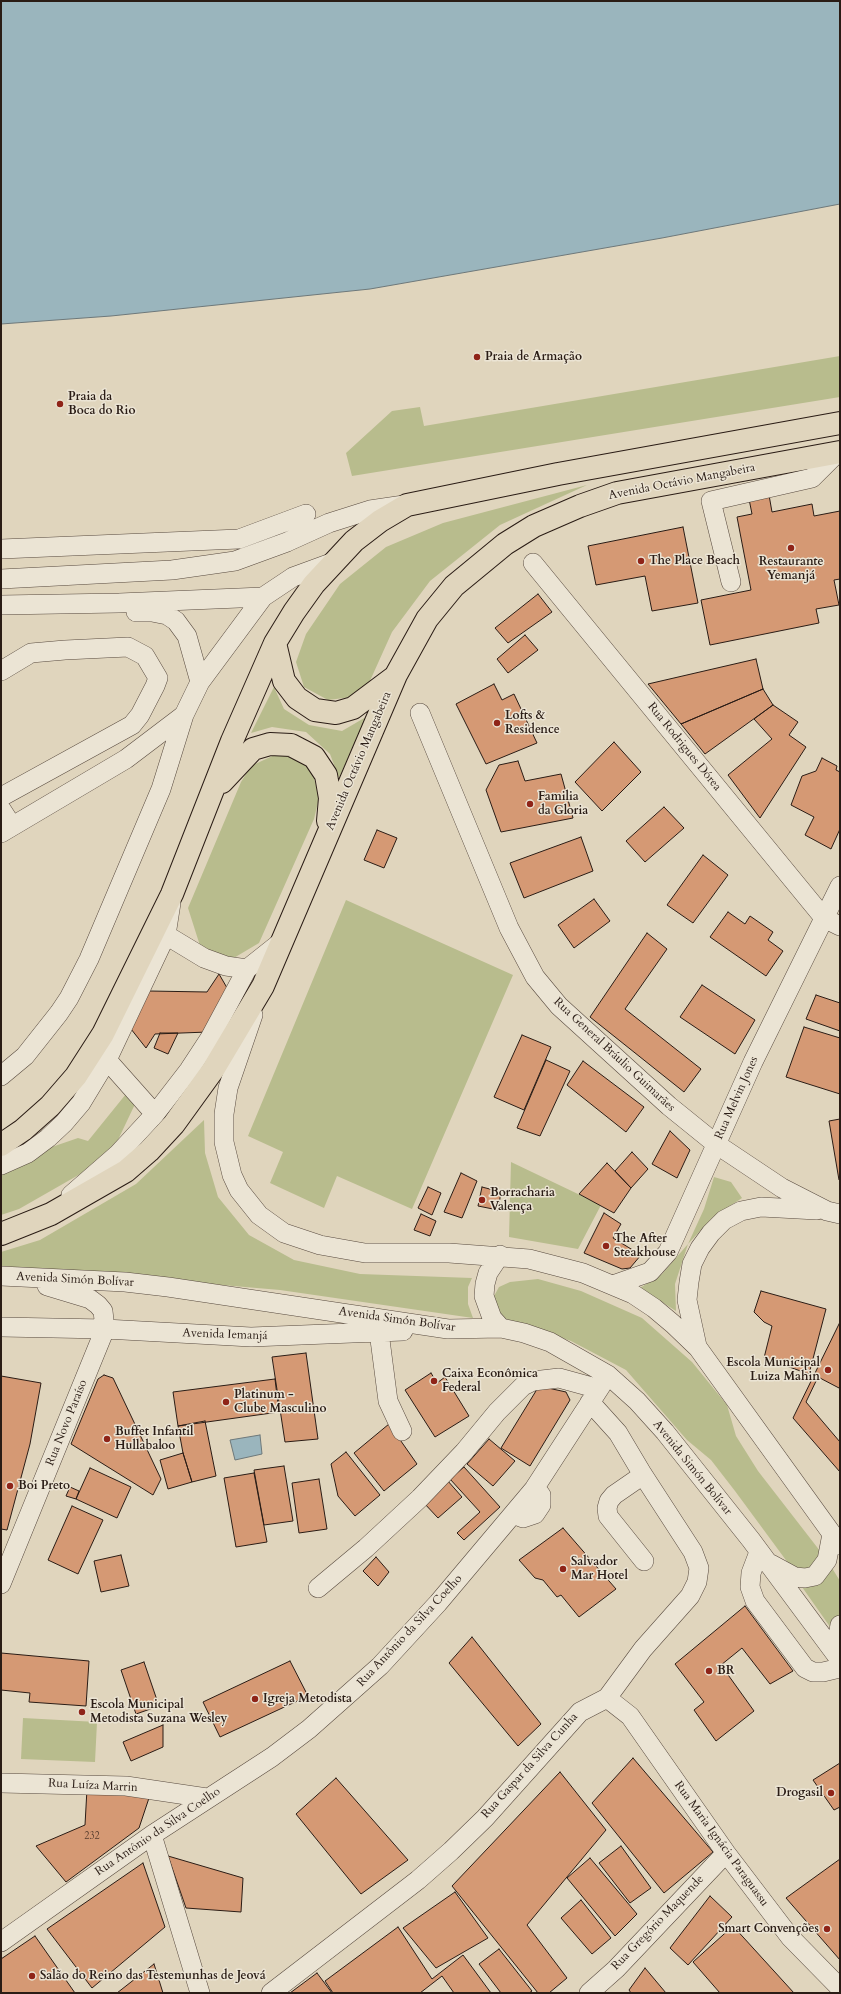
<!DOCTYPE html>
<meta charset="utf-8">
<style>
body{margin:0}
#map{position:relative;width:841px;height:1994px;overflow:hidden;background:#e0d5bd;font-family:Cardo,serif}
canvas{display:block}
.frame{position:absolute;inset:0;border:2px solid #2a1c15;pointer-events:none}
</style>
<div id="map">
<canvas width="841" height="1994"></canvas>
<div class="frame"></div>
</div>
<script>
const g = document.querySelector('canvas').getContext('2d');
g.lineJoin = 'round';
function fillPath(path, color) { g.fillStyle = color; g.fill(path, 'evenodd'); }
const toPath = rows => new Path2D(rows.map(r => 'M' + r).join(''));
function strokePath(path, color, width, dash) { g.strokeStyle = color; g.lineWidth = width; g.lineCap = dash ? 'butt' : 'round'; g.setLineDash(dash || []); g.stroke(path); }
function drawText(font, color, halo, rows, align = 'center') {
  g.font = font + ' Cardo,serif'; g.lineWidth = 3; g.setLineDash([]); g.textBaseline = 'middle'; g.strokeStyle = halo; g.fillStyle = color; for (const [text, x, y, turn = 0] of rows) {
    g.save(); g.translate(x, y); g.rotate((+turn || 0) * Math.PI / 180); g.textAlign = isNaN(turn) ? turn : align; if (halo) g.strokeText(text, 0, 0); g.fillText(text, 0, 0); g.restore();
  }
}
const green = toPath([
 [840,356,840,397,352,476,346,453,392,411,420,407,424,426],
 [587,485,500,525,430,581,392,632,369,683,352,697,328,700,304,687,296,662,306,634,340,584,386,547,443,523],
 [274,687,284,709,309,725,342,731,366,717,339,778,330,754,306,732,272,727,251,733],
 [281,752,299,757,313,774,319,798,314,819,259,943,227,962,202,952,188,908,241,782,251,766],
 [346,900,513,975,412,1209,337,1176,324,1208,270,1183,283,1152,248,1136],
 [126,1094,136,1102,117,1142,82,1173,19,1209,1,1215,1,1172,49,1148,78,1138,88,1141],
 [204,1120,205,1153,218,1197,249,1235,294,1260,360,1274,472,1278,468,1287,468,1304,473,1318,280,1290,1,1266,1,1252,40,1240,136,1184],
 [511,1162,601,1205,578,1249,509,1237],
 [714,1177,731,1182,742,1198,712,1218,688,1244,675,1284,676,1311,640,1288,662,1274,688,1244,704,1209],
 [538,1279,581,1291,642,1318,692,1362,727,1405,736,1436,758,1471,827,1560,840,1581,840,1641,795,1577,791,1567,735,1491,711,1460,687,1440,626,1370,571,1341,504,1319,496,1310,494,1296,499,1287,510,1282],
 [23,1718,97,1722,95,1762,21,1759]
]);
const water = toPath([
 [1,1,840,1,840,204,662,238,370,289,111,316,1,324,1,1],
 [260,1435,262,1454,235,1460,230,1440,260,1435]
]);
const building = toPath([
 [769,495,772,512,812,504,814,516,840,511,840,579,834,580,839,605,816,609,819,623,710,645,701,600,751,590,737,517,752,514,749,499,769,495],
 [683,527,698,603,652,611,645,576,596,585,588,546,683,527],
 [538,594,552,612,508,643,495,628,538,594],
 [525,635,538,650,508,673,497,659,525,635],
 [756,659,763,689,681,724,648,684,756,659],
 [494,684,502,700,514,694,537,743,486,764,456,704,494,684],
 [763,689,773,705,705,754,681,724,763,689],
 [773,705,798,722,789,735,806,747,760,818,728,775,772,739,754,719,773,705],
 [614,742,641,772,602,811,575,782,614,742],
 [822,758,837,766,836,770,840,772,840,829,831,849,805,835,814,817,791,805,802,776,816,771,822,758],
 [518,761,525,781,561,774,573,818,501,832,486,790,499,765,518,761],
 [664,807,684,828,645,862,626,841,664,807],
 [377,830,397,838,384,868,364,860,377,830],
 [581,837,593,871,524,898,510,863,581,837],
 [703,855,728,875,693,923,667,905,703,855],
 [594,899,610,921,574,948,558,925,594,899],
 [728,912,745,924,750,916,773,932,768,940,783,951,766,976,710,937,728,912],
 [647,933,667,949,625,1009,701,1069,684,1092,590,1017,647,933],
 [219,974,230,993,208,1032,155,1034,146,1048,131,1029,149,991,207,992,219,974],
 [702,985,755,1020,735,1054,680,1017,702,985],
 [816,995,840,1003,840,1031,806,1019,816,995],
 [804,1027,840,1038,840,1094,786,1077,804,1027],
 [160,1033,178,1033,168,1054,154,1048,160,1033],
 [522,1035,551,1047,524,1110,494,1097,522,1035],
 [546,1060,570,1071,540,1136,517,1128,546,1060],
 [583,1061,644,1107,626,1132,567,1085,583,1061],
 [840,1119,840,1180,839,1180,829,1121,840,1119],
 [670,1131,690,1150,677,1178,652,1164,670,1131],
 [632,1152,648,1169,631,1188,615,1171,632,1152],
 [607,1163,631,1188,614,1213,579,1194,607,1163],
 [461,1173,477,1181,462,1218,444,1212,461,1173],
 [428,1187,441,1193,432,1215,418,1208,428,1187],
 [482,1187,501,1192,498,1210,478,1206,482,1187],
 [604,1213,621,1224,613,1238,641,1255,630,1268,622,1269,584,1253,604,1213],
 [421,1214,436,1221,430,1236,414,1230,421,1214],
 [761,1291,826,1309,809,1374,764,1358,772,1326,764,1322,754,1312,761,1291],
 [840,1322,840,1472,793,1418,840,1322],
 [306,1353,318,1439,285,1442,272,1357,306,1353],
 [431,1373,437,1383,445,1377,469,1416,435,1437,405,1390,431,1373],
 [104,1375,113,1378,161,1479,153,1495,71,1444,98,1379,104,1375],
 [1,1376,41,1383,30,1444,7,1530,1,1529,1,1376],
 [818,1377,839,1388,840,1385,840,1442,806,1402,818,1377],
 [275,1379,279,1412,178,1426,173,1392,275,1379],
 [539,1386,566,1392,570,1400,530,1466,501,1448,539,1386],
 [205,1421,216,1476,192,1482,183,1453,178,1426,205,1421],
 [389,1424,417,1464,384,1491,354,1453,389,1424],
 [489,1439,515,1461,493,1486,467,1464,489,1439],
 [346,1452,380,1495,355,1516,338,1496,331,1464,346,1452],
 [183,1453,192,1482,168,1489,160,1460,183,1453],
 [284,1466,293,1521,264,1525,254,1470,284,1466],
 [464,1467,500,1507,464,1540,457,1533,480,1512,450,1479,464,1467],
 [90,1468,131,1487,117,1518,76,1499,90,1468],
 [254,1473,267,1542,236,1547,224,1478,254,1473],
 [319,1479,327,1529,299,1533,292,1483,319,1479],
 [447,1480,462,1497,438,1518,423,1502,447,1480],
 [70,1487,79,1491,76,1499,66,1496,70,1487],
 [72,1506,103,1520,78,1574,48,1560,72,1506],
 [563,1528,616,1589,579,1617,561,1595,557,1597,543,1580,535,1578,519,1560,563,1528],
 [121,1555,129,1586,101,1592,94,1561,121,1555],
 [376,1557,389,1572,378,1586,363,1571,376,1557],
 [745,1606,793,1671,770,1684,742,1648,721,1665,754,1711,716,1741,694,1710,704,1702,675,1664,745,1606],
 [472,1637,541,1724,518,1746,449,1663,472,1637],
 [1,1653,89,1661,86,1706,29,1702,30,1693,1,1690,1,1653],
 [290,1661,308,1696,220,1737,203,1702,290,1661],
 [144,1662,159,1706,136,1714,121,1670,144,1662],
 [163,1725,163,1747,131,1761,123,1742,163,1725],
 [633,1758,713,1852,664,1893,592,1803,633,1758],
 [840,1763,840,1807,834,1810,813,1780,840,1763],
 [560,1772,606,1830,527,1925,567,1978,549,1993,538,1993,452,1886,560,1772],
 [336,1778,408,1860,361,1894,296,1814,336,1778],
 [87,1789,149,1798,139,1828,66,1882,36,1846,85,1825,87,1789],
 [621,1846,651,1888,630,1903,599,1863,621,1846],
 [168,1856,243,1878,241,1912,186,1908,168,1856],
 [590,1858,637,1914,615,1936,567,1878,590,1858],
 [840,1859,840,1960,786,1898,840,1859],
 [143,1863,165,1927,92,1988,47,1929,143,1863],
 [455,1892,488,1938,436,1968,403,1928,455,1892],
 [710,1896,732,1917,688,1965,670,1948,710,1896],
 [581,1900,611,1938,592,1954,561,1918,581,1900],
 [733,1926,794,1993,720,1993,693,1962,733,1926],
 [398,1927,432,1979,463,1955,491,1993,454,1993,442,1976,420,1993,333,1993,325,1981,398,1927],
 [35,1936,75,1993,1,1993,1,1959,35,1936],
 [499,1949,532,1991,529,1993,501,1993,479,1964,499,1949],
 [154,1964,163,1993,117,1993,154,1964],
 [645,1968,666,1993,631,1993,629,1990,645,1968],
 [317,1973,332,1993,290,1993,317,1973]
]);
const minor = toPath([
 [1,549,239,539,306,514],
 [533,563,824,918,840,926],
 [1,579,172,570,235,561,287,542,329,523,370,510,404,505],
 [731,582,711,501,812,478,837,453],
 [1,605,119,603,263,597],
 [136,612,152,612,167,615,176,621,187,636,200,682],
 [1,671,31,653,65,650,128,647,145,656,158,678,155,686,140,715,132,725,1,797],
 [420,713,509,928,535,977,559,1006,669,1106,716,1144,782,1188,827,1211,840,1214],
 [1,809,12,826],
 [1,833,126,759,184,715,200,682,263,597,293,577,334,562],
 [166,935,204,958,226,966,247,969,281,942],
 [253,1015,228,1088,224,1114,224,1142,232,1175,239,1190,259,1215,284,1233,320,1245,365,1253,449,1253,529,1259,583,1273,633,1294,654,1308,673,1324,698,1348,840,1545],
 [107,1060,155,1114],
 [1,1076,25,1056,59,1013,69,998,89,959,161,789,184,715],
 [1,1165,28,1153,48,1138,64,1123,81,1103,107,1060,166,935,171,903],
 [71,1195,118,1154,155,1114,189,1070,210,1038,247,969],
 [500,1255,488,1273,485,1284,484,1296,492,1318,501,1328],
 [1,1276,125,1282,168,1287,448,1329,501,1328,524,1333,550,1342,608,1375,637,1401,665,1432,751,1540,840,1660],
 [613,1285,650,1272,668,1252,753,1062,840,886],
 [1,1327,105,1329,251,1337,403,1331],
 [379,1332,388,1401,402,1431],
 [697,1346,687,1300,689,1282,692,1264,700,1248,711,1233,724,1220,741,1211,761,1207,817,1210],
 [643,1475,614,1495,609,1501,607,1508,608,1516,644,1561],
 [513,1514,523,1518,535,1514,541,1505,541,1495,535,1488],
 [759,1552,751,1573,750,1587,755,1601,805,1668,813,1672,823,1672,840,1668],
 [771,1564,795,1577,805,1578,815,1576,827,1560,832,1534],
 [1,1584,105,1329,103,1311,98,1305,90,1299,47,1286],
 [318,1588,366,1548,420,1498,464,1452,497,1412,523,1386,533,1381,559,1378,599,1389],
 [835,1653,840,1625],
 [607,1698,630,1716,726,1853,790,1937,840,1988],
 [1,1783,126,1786,207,1798],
 [152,1835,200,1993],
 [1,1942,152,1835,272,1757,309,1729,380,1666,438,1603,534,1489,608,1375],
 [271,1993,418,1880,451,1851,485,1818,580,1712,607,1698,643,1649,690,1596,697,1582,699,1568,693,1552,643,1475,618,1433,590,1402],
 [589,1993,616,1969,726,1853]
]);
const major = toPath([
 [275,643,284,681,297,698,315,710,336,713,353,708,393,678],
 [222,782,253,749,270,744,291,745,314,757,326,775,330,798,328,821],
 [1,1145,23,1130,50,1106,76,1076,103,1034,172,894,232,741,275,643,294,612,314,584,354,541,380,521,407,505,558,474,840,423],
 [1,1234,51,1214,126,1171,149,1151,174,1124,213,1070,263,986,396,675,427,619,454,586,505,544,534,526,580,506,617,493,840,452]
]);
const markers = [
 [477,357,4,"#8f2418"],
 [60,404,4,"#8f2418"],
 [791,548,4,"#8f2418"],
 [641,561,4,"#8f2418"],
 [497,723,4,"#8f2418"],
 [530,804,4,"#8f2418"],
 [482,1200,4,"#8f2418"],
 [606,1246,4,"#8f2418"],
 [828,1370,4,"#8f2418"],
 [434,1381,4,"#8f2418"],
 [226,1402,4,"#8f2418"],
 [107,1439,4,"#8f2418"],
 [10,1486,4,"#8f2418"],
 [563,1569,4,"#8f2418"],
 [709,1671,4,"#8f2418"],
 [255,1699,4,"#8f2418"],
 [82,1712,4,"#8f2418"],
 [831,1793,4,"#8f2418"],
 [827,1929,4,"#8f2418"],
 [32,1976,4,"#8f2418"]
];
const numberNames = [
 ["232",92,1837]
];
const poiNames = [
 ["Praia de Armação",485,357],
 ["Praia da",68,397],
 ["Boca do Rio",68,411],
 ["The Place Beach",649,561],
 ["Restaurante",791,562,"center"],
 ["Yemanjá",791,576,"center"],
 ["Lofts &",505,716],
 ["Residence",505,730],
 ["Familia",538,797],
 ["da Gloria",538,811],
 ["Borracharia",490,1193],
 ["Valença",490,1207],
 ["The After",614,1239],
 ["Steakhouse",614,1253],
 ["Escola Municipal",820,1363,"right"],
 ["Luiza Mahin",820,1377,"right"],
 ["Caixa Econômica",442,1374],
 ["Federal",442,1388],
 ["Platinum -",234,1395],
 ["Clube Masculino",234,1409],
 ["Buffet Infantil",115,1432],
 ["Hullabaloo",115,1446],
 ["Boi Preto",18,1486],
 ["Salvador",571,1562],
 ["Mar Hotel",571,1576],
 ["BR",717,1671],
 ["Igreja Metodista",263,1699],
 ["Escola Municipal",90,1705],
 ["Metodista Suzana Wesley",90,1719],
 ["Drogasil",823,1793,"right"],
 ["Smart Convenções",819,1929,"right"],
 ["Salão do Reino das Testemunhas de Jeová",40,1976]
];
const streetNames = [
 ["Avenida Octávio Mangabeira",682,482,-11],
 ["Rua Rodrigues Dórea",684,747,51],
 ["Avenida Octávio Mangabeira",359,761,-67],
 ["Rua General Bráulio Guimarães",614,1055,43],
 ["Rua Melvin Jones",737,1098,-66],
 ["Avenida Simón Bolívar",75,1280,3],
 ["Avenida Simón Bolívar",397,1320,8],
 ["Avenida Iemanjá",225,1335,2],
 ["Rua Novo Paraíso",67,1423,-68],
 ["Avenida Simón Bolívar",692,1468,51],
 ["Rua Antônio da Silva Coelho",410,1631,-47],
 ["Rua Gaspar da Silva Cunha",530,1766,-48],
 ["Rua Luíza Marrin",93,1786,3],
 ["Rua Antônio da Silva Coelho",158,1832,-34],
 ["Rua Maria Ignácia Paraguassu",721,1844,54],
 ["Rua Gregório Maquende",658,1923,-46]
];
fillPath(green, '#b8bc8d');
fillPath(water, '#9ab5bd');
strokePath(water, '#6d787a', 1);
fillPath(building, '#d59974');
strokePath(building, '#2a1c15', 1);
strokePath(minor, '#584a3f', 20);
strokePath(major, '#2a1c15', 24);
strokePath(minor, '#ebe4d4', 19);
strokePath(major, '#e0d5bd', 22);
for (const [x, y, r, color] of markers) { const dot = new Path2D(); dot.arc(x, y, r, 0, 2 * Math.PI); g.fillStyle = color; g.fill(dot); strokePath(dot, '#ebe4d4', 1.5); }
drawText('10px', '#553b2d', null, numberNames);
drawText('bold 12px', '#2a1c15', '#ebe4d4', poiNames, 'left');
drawText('12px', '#2a1c15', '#ebe4d4', streetNames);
</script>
